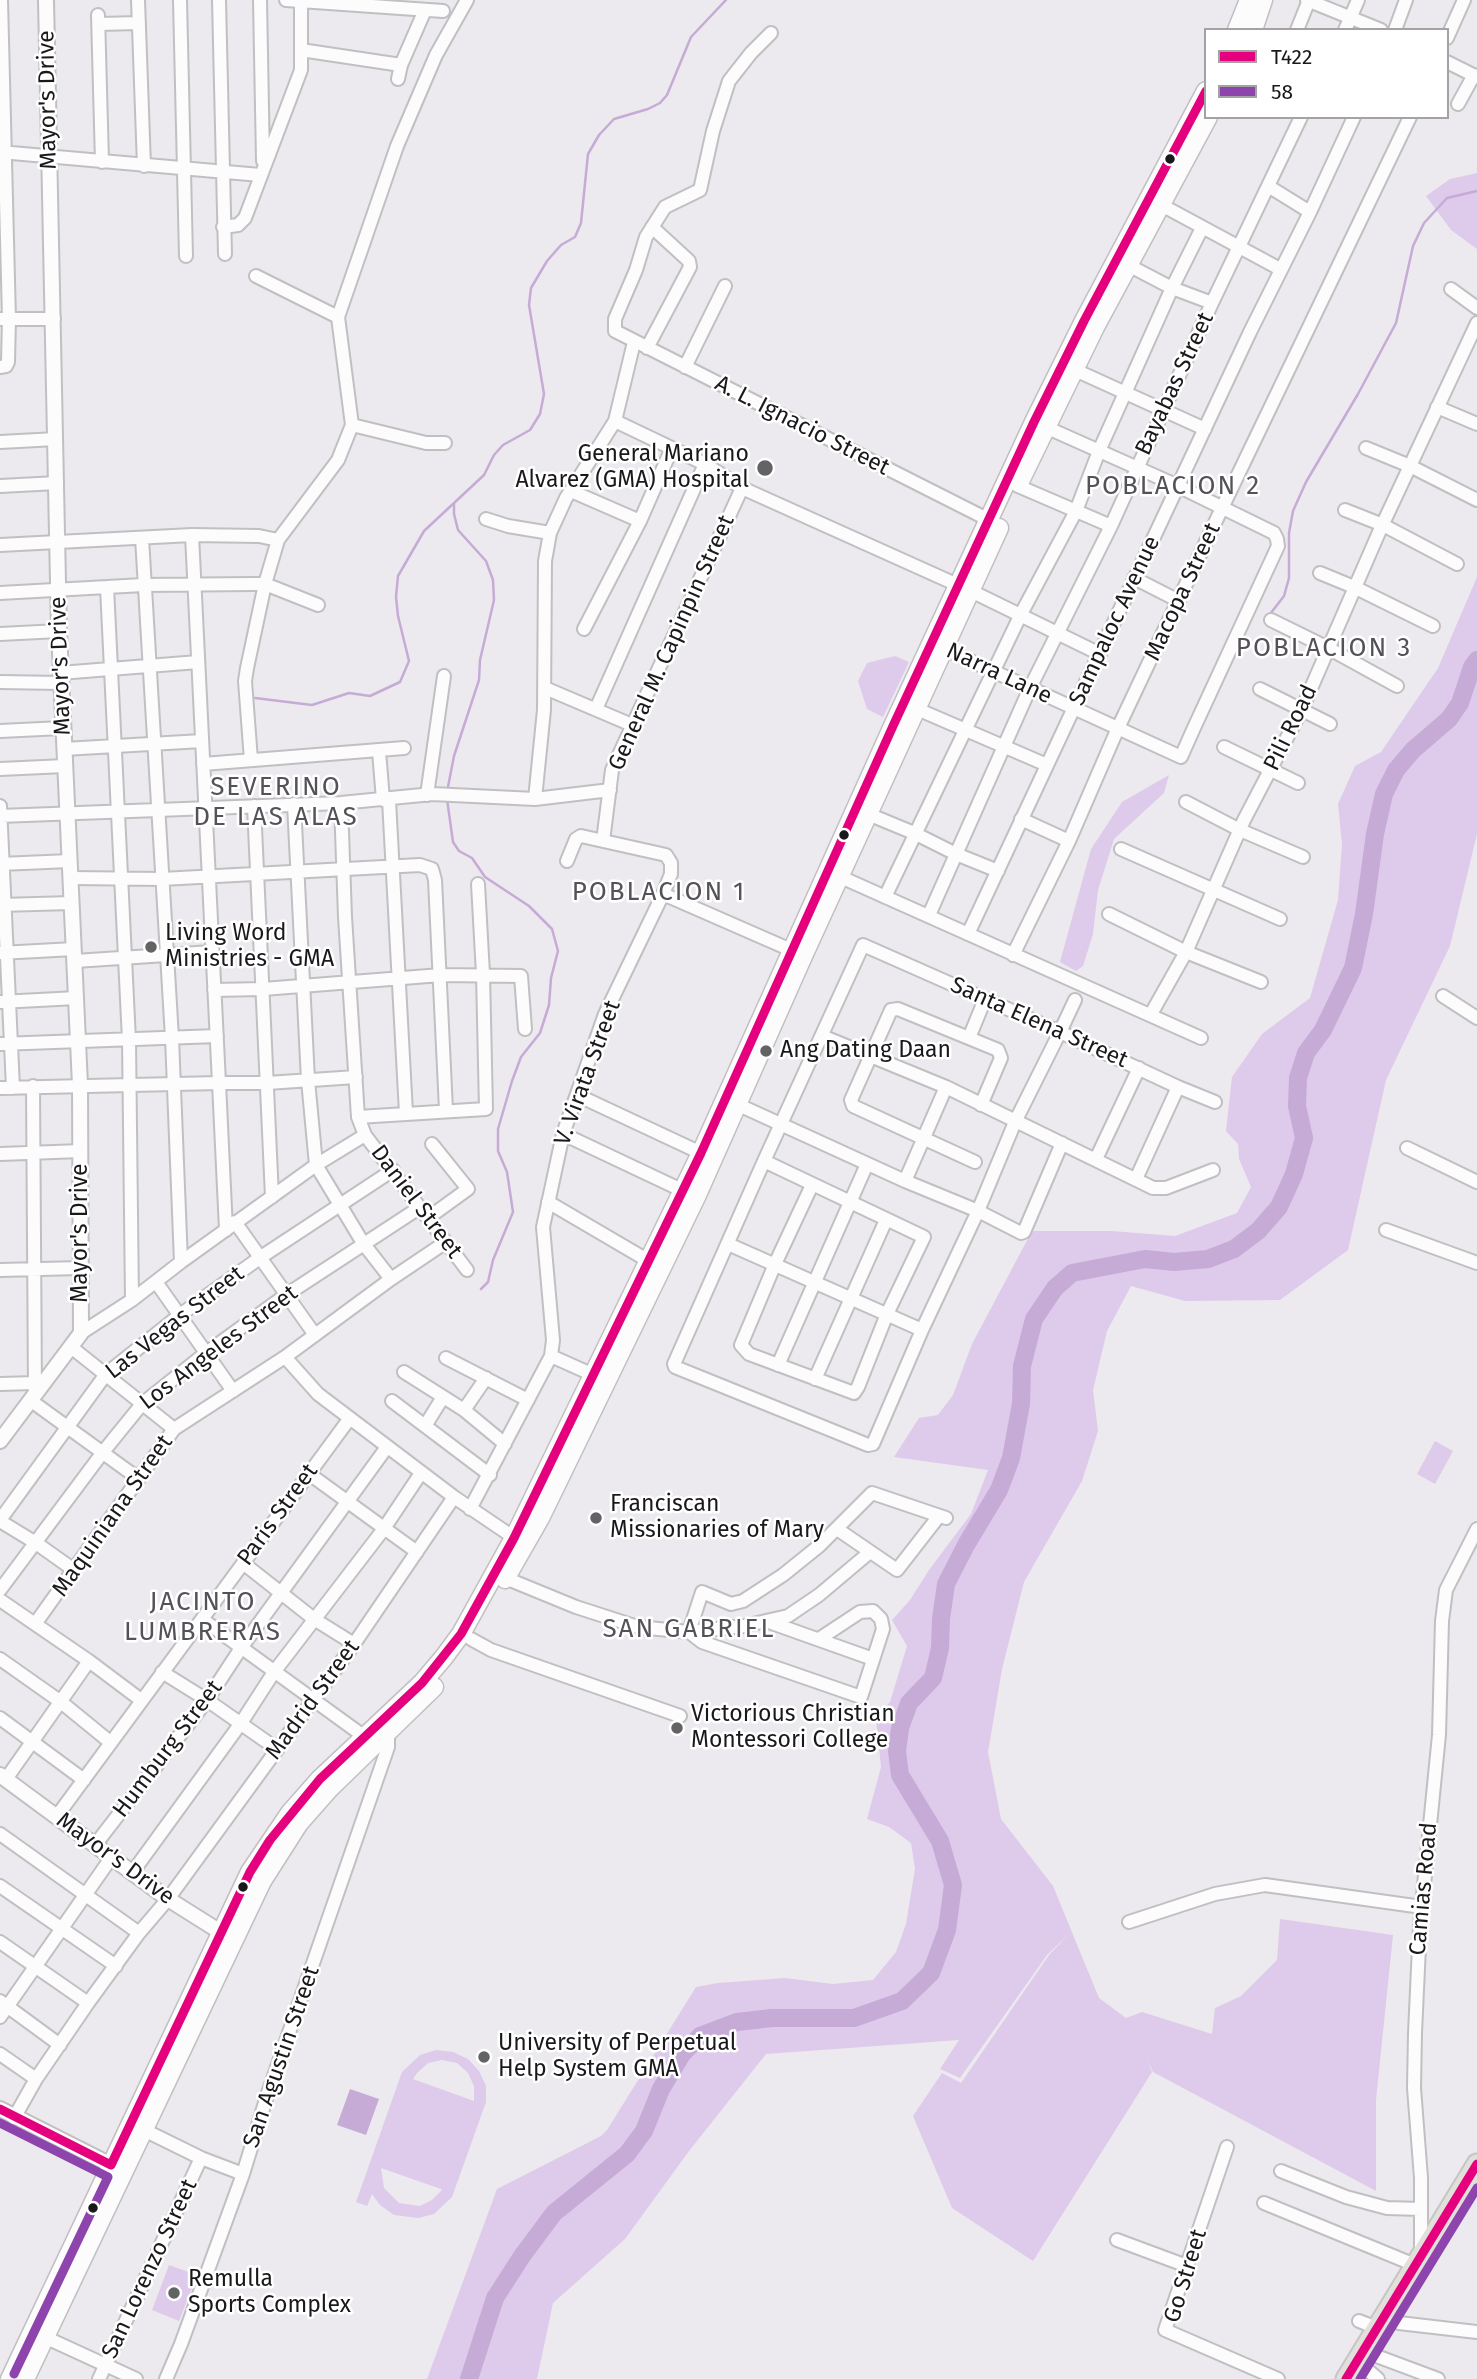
<!DOCTYPE html>
<style>
body{margin:0}
#map{position:relative;width:1477px;height:2379px;overflow:hidden;background:#eceaee;font-family:"Fira Sans",sans-serif}
canvas{display:block}
.legend{position:absolute;left:1204px;top:28px;width:245px;height:91px;box-sizing:border-box;background:#fff;border:2px solid #a3a3a3;margin:0;padding:9px 12px;list-style:none;font-size:21px;color:#19181a}
.legend li{display:flex;align-items:center;gap:14px;height:35px}
.legend b{width:35px;border:2px solid #a3a3a3}
</style>
<div id="map">
<canvas width="1477" height="2379"></canvas>
<ul class="legend">
<li><b style="height:9px;background:#e5007d"></b>T422</li>
<li><b style="height:9px;background:#8e44ad"></b>58</li>
</ul>
</div>
<script>
const g = document.querySelector('canvas').getContext('2d');
g.lineJoin = 'round';
function fillPath(path, color) { g.fillStyle = color; g.fill(path, 'evenodd'); }
const toPath = rows => new Path2D(rows.map(r => 'M' + r).join(''));
function strokePath(path, color, width, dash) { g.strokeStyle = color; g.lineWidth = width; g.lineCap = dash ? 'butt' : 'round'; g.setLineDash(dash || []); g.stroke(path); }
function drawText(font, color, halo, rows, align = 'center') {
  g.font = font + ' "Fira Sans",sans-serif'; g.lineWidth = 5; g.setLineDash([]); g.textBaseline = 'middle'; g.strokeStyle = halo; g.fillStyle = color; for (const [text, x, y, turn = 0] of rows) {
    g.save(); g.translate(x, y); g.rotate((+turn || 0) * Math.PI / 180); g.textAlign = isNaN(turn) ? turn : align; if (halo) g.strokeText(text, 0, 0); g.fillText(text, 0, 0); g.restore();
  }
}
const green = toPath([
 [1477,173,1477,249,1451,230,1426,196,1450,179],
 [1477,577,1477,834,1450,946,1386,1080,1348,1250,1280,1300,1185,1301,1131,1286,1107,1331,1093,1390,1098,1431,1082,1481,1024,1582,1002,1669,988,1752,1001,1819,1053,1886,1099,1998,1126,2018,1142,2012,1212,2034,1215,2008,1241,1996,1277,1960,1280,1919,1393,1935,1376,2100,1376,2191,1153,2072,1147,2060,1152,2072,1033,2261,952,2208,913,2116,942,2073,961,2083,1049,1955,1069,1934,1047,1955,960,2078,940,2069,959,2040,766,2054,689,2151,625,2239,553,2303,537,2379,427,2379,497,2189,601,2136,607,2130,696,1987,718,1983,785,1978,833,1984,873,1980,896,1952,906,1924,915,1869,911,1843,889,1827,867,1819,881,1767,876,1719,890,1702,907,1646,892,1620,910,1600,929,1570,971,1514,988,1470,894,1457,919,1418,938,1415,953,1395,972,1344,1032,1231,1112,1231,1175,1236,1237,1213,1251,1187,1239,1159,1238,1144,1226,1131,1232,1077,1262,1034,1310,998,1338,900,1342,844,1338,804,1355,766,1381,752,1438,668],
 [895,656,909,662,883,717,867,709,858,681,867,663],
 [1169,775,1164,793,1114,839,1098,890,1093,934,1083,966,1076,971,1060,962,1091,849,1122,802],
 [1435,1441,1453,1451,1435,1484,1417,1474],
 [436,2050,453,2052,468,2059,479,2071,486,2086,486,2102,452,2197,434,2214,418,2218,394,2215,380,2205,372,2194,367,2206,356,2202,402,2072,420,2055],
 [442,2060,457,2063,468,2073,474,2086,474,2101,413,2079,417,2073,428,2063],
 [381,2168,441,2189,442,2190,432,2200,420,2206,399,2203,384,2188],
 [169,2265,197,2275,179,2321,152,2310]
]);
const water = toPath([
 [350,2089,379,2099,366,2135,337,2125]
]);
const stream = toPath([
 [1267,618,1284,596,1289,578,1289,533,1293,511,1306,482,1358,394,1396,323,1413,246,1424,223,1447,198,1477,191],
 [255,698,312,705,349,693,370,696,400,682,409,661,398,616,396,597,398,576,424,531,484,475,494,455,503,445,530,430,540,414,544,394,529,305,531,288,547,261,561,245,575,237,581,223,588,154,599,135,614,119,648,109,660,103,667,95,691,37,726,0],
 [447,792,454,756,479,680,480,660,494,600,493,580,486,561,458,530,454,514,454,503],
 [447,799,453,842,459,851,472,858,485,877,529,906,552,929,558,951,551,978,549,1005,540,1033,521,1057,512,1081,498,1129,498,1151,507,1172,513,1212,493,1260,488,1282,481,1289]
]);
const river = toPath([
 [469,2379,495,2298,522,2256,554,2213,627,2154,644,2131,661,2089,682,2054,700,2036,737,2022,772,2018,854,2018,902,2001,931,1973,947,1930,953,1885,940,1841,900,1775,897,1751,900,1728,909,1703,933,1678,940,1648,941,1619,946,1584,966,1545,999,1490,1011,1458,1021,1404,1022,1366,1034,1319,1055,1288,1072,1273,1145,1259,1174,1262,1208,1259,1234,1249,1258,1231,1279,1207,1294,1174,1304,1138,1297,1106,1298,1078,1306,1053,1323,1030,1353,968,1364,914,1375,834,1384,794,1396,770,1413,750,1449,719,1460,703,1472,667,1477,660]
]);
const minor = toPath([
 [138,0,144,166],
 [180,0,186,256],
 [219,0,225,254],
 [260,0,263,161],
 [286,0,443,11],
 [1307,0,1381,30],
 [98,15,102,162],
 [99,24,139,23],
 [1297,30,1309,0],
 [1345,30,1358,0],
 [1395,30,1406,0],
 [771,33,751,53,729,81,713,131,700,190,665,207,646,237,636,270,615,319,615,331,995,523],
 [1447,38,1464,0],
 [301,50,401,65],
 [1447,62,1477,77],
 [398,79,401,65,425,10],
 [1458,104,1474,75],
 [0,152,260,175],
 [1268,186,1310,212],
 [1154,201,1280,269],
 [223,227,238,225,245,218,301,70,301,1],
 [1128,265,1172,288,1212,303],
 [256,276,338,317],
 [1451,289,1477,308],
 [0,319,54,319],
 [647,348,690,267,689,261,652,227],
 [0,367,6,366,8,362,9,319,1,0],
 [685,367,725,286],
 [1075,370,1205,429],
 [1437,407,1477,424],
 [615,421,705,464,742,488,971,591,1100,654],
 [352,425,426,443,445,443],
 [0,442,56,439],
 [1366,448,1410,466,1477,500],
 [0,486,57,483],
 [1018,486,1111,526],
 [571,491,640,521],
 [1345,510,1383,525,1457,564],
 [486,519,508,526,550,533],
 [192,535,219,1083,267,1083,356,1077],
 [142,538,172,1038,181,1262],
 [0,545,192,535,259,536,278,540],
 [1320,573,1354,587,1433,626],
 [1134,578,1179,601],
 [107,587,129,1040,132,1300],
 [0,593,143,585,254,584,265,584,318,605],
 [1271,620,1328,648,1397,686],
 [584,629,640,521,672,448],
 [0,634,59,631],
 [938,646,1181,757,1193,730,1278,546,1277,539,1274,533,1178,486,1041,425],
 [60,673,198,662],
 [0,682,61,683],
 [545,688,632,725],
 [1260,689,1330,724],
 [596,709,705,464],
 [917,709,1047,765],
 [0,731,62,728],
 [1224,747,1298,783],
 [64,749,202,741],
 [379,751,383,800],
 [251,760,245,681,247,668,265,584,278,540,338,460,352,425,338,317,397,146,436,55,467,0],
 [203,764,404,748],
 [0,769,65,766],
 [427,795,444,676],
 [535,799,544,710,545,561,550,533,566,498,615,421,634,342],
 [389,800,406,1113],
 [1186,802,1240,830,1303,857],
 [341,803,345,917,358,1117,365,1135,467,1270],
 [294,804,308,1080,316,1165,363,1243,391,1279],
 [0,806,13,1088],
 [254,806,272,1197],
 [868,814,914,833,956,854,998,871],
 [0,816,341,803,432,794,535,799,610,790],
 [1021,819,1069,841],
 [603,841,612,770,742,488],
 [1121,849,1280,919],
 [0,864,70,861],
 [834,874,1201,1038],
 [71,878,162,879,420,865,432,869,435,880,446,1110],
 [663,894,798,953],
 [885,897,1021,614,1076,511,1099,451,1172,288,1202,228],
 [0,905,72,903],
 [1109,914,1186,952,1261,982],
 [929,915,1030,688,1111,526,1212,303,1301,117],
 [968,934,1250,332,1310,212,1354,117],
 [0,953,74,949],
 [1013,955,1069,841,1118,728,1222,508,1410,117],
 [75,961,212,952],
 [214,990,263,989,441,975,521,976,525,1029],
 [1443,996,1477,1018],
 [1075,1000,1060,1032,1015,1122,978,1211,922,1330,873,1444,868,1445,675,1367,674,1364,764,1161,863,945,1060,1032,1178,1087,1215,1102],
 [0,1002,77,998],
 [1151,1014,1186,952,1244,820,1302,709,1380,530,1477,323],
 [822,1036,946,1087,1153,1188,1166,1188,1213,1170],
 [969,1038,985,999],
 [0,1044,217,1036],
 [33,1086,35,1392],
 [0,1088,219,1083,226,1230],
 [577,1095,701,1153],
 [730,1101,905,1181,978,1211,1021,1233,1024,1232,1062,1143],
 [358,1117,486,1109,483,974,478,884],
 [563,1134,690,1194],
 [1407,1148,1477,1182],
 [0,1154,81,1151],
 [1096,1159,1139,1068],
 [764,1161,924,1237,887,1314,858,1387,854,1393,749,1354,741,1345,775,1264,812,1185],
 [975,1162,853,1106,851,1100,891,1010,898,1009,998,1050,1001,1058,981,1105],
 [1136,1179,1178,1087],
 [905,1181,946,1087],
 [548,1202,647,1260],
 [428,1218,468,1189,432,1144],
 [235,1222,315,1335],
 [1386,1230,1477,1263],
 [728,1244,922,1330],
 [0,1270,81,1268],
 [156,1282,233,1391],
 [81,1333,132,1300,181,1262,316,1165,365,1135],
 [71,1347,174,1429],
 [551,1356,598,1377],
 [285,1357,318,1394,454,1497,519,1541],
 [446,1358,528,1400],
 [778,1365,867,1164],
 [404,1372,464,1410,505,1444],
 [815,1379,886,1220],
 [0,1384,35,1383],
 [30,1400,139,1479],
 [392,1401,490,1475],
 [464,1410,486,1378],
 [425,1426,443,1397],
 [308,1473,417,1552],
 [470,1509,551,1356,553,1340,543,1227,563,1134,605,1014,663,894,671,874,671,863,666,855,581,836,576,839,567,861],
 [0,1520,106,1374,180,1315,261,1257,393,1170],
 [0,1521,36,1543,74,1570],
 [837,1529,897,1570,939,1516],
 [243,1563,314,1619,354,1644],
 [498,1575,576,1607,638,1627,689,1632,744,1626,788,1616,819,1595,870,1552],
 [0,1590,103,1452,142,1404,206,1353,286,1295,419,1208],
 [0,1600,89,1661,141,1700],
 [202,1619,369,1740],
 [769,1622,873,1659],
 [35,1624,174,1429,285,1357,391,1279,446,1242],
 [471,1639,491,1650,680,1716],
 [819,1639,860,1612,873,1611,881,1619,883,1629,861,1697,702,1642,689,1632,702,1592,731,1604,743,1601,783,1575,819,1546,872,1493,946,1518],
 [0,1659,61,1702,110,1742],
 [162,1672,207,1700,277,1749],
 [0,1718,84,1780],
 [6,1779,89,1661],
 [57,1816,350,1418],
 [0,1834,139,1933],
 [95,1845,207,1700,241,1648,387,1447],
 [132,1873,241,1723,274,1672,383,1530,421,1473],
 [0,1886,116,1966],
 [1129,1922,1215,1894,1265,1885,1422,1907],
 [0,1942,88,2003],
 [0,2001,60,2045],
 [0,2017,111,1858],
 [0,2054,36,2079],
 [14,2118,36,2079,88,2003,139,1933,168,1899,354,1644,454,1497],
 [144,2130,201,2158,243,2174],
 [1227,2147,1165,2330,1278,2379],
 [1281,2171,1346,2197,1387,2208,1421,2209],
 [1264,2203,1415,2265],
 [1117,2240,1187,2266],
 [1421,2255,1421,2178,1414,2088,1415,2033,1420,1925,1439,1735,1442,1621,1446,1590,1477,1529],
 [1384,2317,1399,2323,1477,2332],
 [1359,2321,1377,2328],
 [38,2334,136,2379],
 [1363,2351,1438,2379],
 [1353,2366,1370,2372,1378,2379],
 [99,2379,201,2158],
 [166,2379,181,2344,243,2174,267,2096,388,1747,388,1733]
]);
const tertiary = toPath([
 [0,1441,81,1333,80,1085,59,631,46,0],
 [0,1775,168,1899,230,1938],
 [0,2109,121,2170]
]);
const secondary = toPath([
 [1237,30,1249,0],
 [1253,30,1263,0],
 [1019,483,1095,327,1208,117],
 [505,1579,540,1518,696,1197,803,956,999,528],
 [10,2379,250,1872,290,1813,320,1779,422,1683,444,1657,461,1634,514,1538,701,1153,893,726,1034,422,1084,321,1206,91],
 [25,2379,262,1881,299,1823,329,1789,434,1687]
]);
const trunk = toPath([
 [1346,2379,1477,2164]
]);
const bus1 = toPath([
 [0,2109,111,2165,250,1872,270,1840,320,1779,422,1683,461,1634,514,1538,701,1153,893,726,1034,422,1084,321,1206,91],
 [1346,2379,1477,2164]
]);
const bus2 = toPath([
 [0,2123,108,2177,14,2374],
 [1360,2379,1477,2188]
]);
const markers = [
 [1170,159,6,"#19181a"],
 [765,468,9,"#636264"],
 [844,835,6,"#19181a"],
 [151,947,7,"#636264"],
 [766,1051,7,"#636264"],
 [596,1518,7,"#636264"],
 [677,1728,7,"#636264"],
 [243,1887,6,"#19181a"],
 [484,2057,7,"#636264"],
 [93,2208,6,"#19181a"],
 [174,2293,7,"#636264"]
];
const streetNames = [
 ["Mayor's Drive",48,100,-91],
 ["Bayabas Street",1175,384,-65],
 ["A. L. Ignacio Street",802,426,27],
 ["Macopa Street",1183,592,-65],
 ["Sampaloc Avenue",1115,621,-65],
 ["General M. Capinpin Street",672,643,-66],
 ["Mayor's Drive",61,666,-92],
 ["Narra Lane",999,674,25],
 ["Pili Road",1291,728,-64],
 ["Santa Elena Street",1039,1023,24],
 ["V. Virata Street",588,1073,-70],
 ["Daniel Street",416,1202,53],
 ["Mayor's Drive",81,1233,-90],
 ["Las Vegas Street",175,1323,-38],
 ["Los Angeles Street",219,1348,-37],
 ["Paris Street",278,1515,-54],
 ["Maquiniana Street",113,1516,-55],
 ["Madrid Street",313,1700,-54],
 ["Humburg Street",168,1749,-53],
 ["Mayor's Drive",115,1859,36],
 ["Camias Road",1424,1889,-85],
 ["San Agustin Street",282,2057,-71],
 ["San Lorenzo Street",150,2269,-65],
 ["Go Street",1186,2276,-73]
];
const poiNames = [
 ["General Mariano",749,455,"right"],
 ["Alvarez (GMA) Hospital",749,481,"right"],
 ["Living Word",165,934],
 ["Ministries - GMA",165,960],
 ["Ang Dating Daan",780,1051],
 ["Franciscan",610,1505],
 ["Missionaries of Mary",610,1531],
 ["Victorious Christian",691,1715],
 ["Montessori College",691,1741],
 ["University of Perpetual",498,2044],
 ["Help System GMA",498,2070],
 ["Remulla",188,2280],
 ["Sports Complex",188,2306]
];
const quarterNames = [
 ["POBLACION 2",1173,487],
 ["POBLACION 3",1324,649],
 ["SEVERINO",276,788],
 ["DE LAS ALAS",276,818],
 ["POBLACION 1",659,893],
 ["JACINTO",203,1603],
 ["LUMBRERAS",203,1633],
 ["SAN GABRIEL",689,1630]
];
fillPath(green, '#decaeb');
fillPath(water, '#c5abd6');
strokePath(stream, '#c5abd6', 2.5);
strokePath(river, '#c5abd6', 18);
strokePath(minor, '#c1bfc2', 16);
strokePath(tertiary, '#c1bfc2', 18);
strokePath(secondary, '#c1bfc2', 21);
strokePath(trunk, '#c5c5c6', 23);
strokePath(minor, '#fcfcfc', 12);
strokePath(tertiary, '#fcfcfc', 14);
strokePath(secondary, '#fcfcfc', 18);
strokePath(trunk, '#e2e0da', 19);
strokePath(bus1, '#e5007d', 9);
strokePath(bus2, '#8e44ad', 9);
for (const [x, y, r, color] of markers) { const dot = new Path2D(); dot.arc(x, y, r, 0, 2 * Math.PI); g.fillStyle = color; g.fill(dot); strokePath(dot, '#fff', 2.5); }
drawText('23px', '#19181a', '#fff', streetNames);
drawText('23px', '#19181a', '#fff', poiNames, 'left');
g.letterSpacing = '2px';
drawText('26px', '#555158', '#fff', quarterNames);
g.letterSpacing = '0px';
</script>
